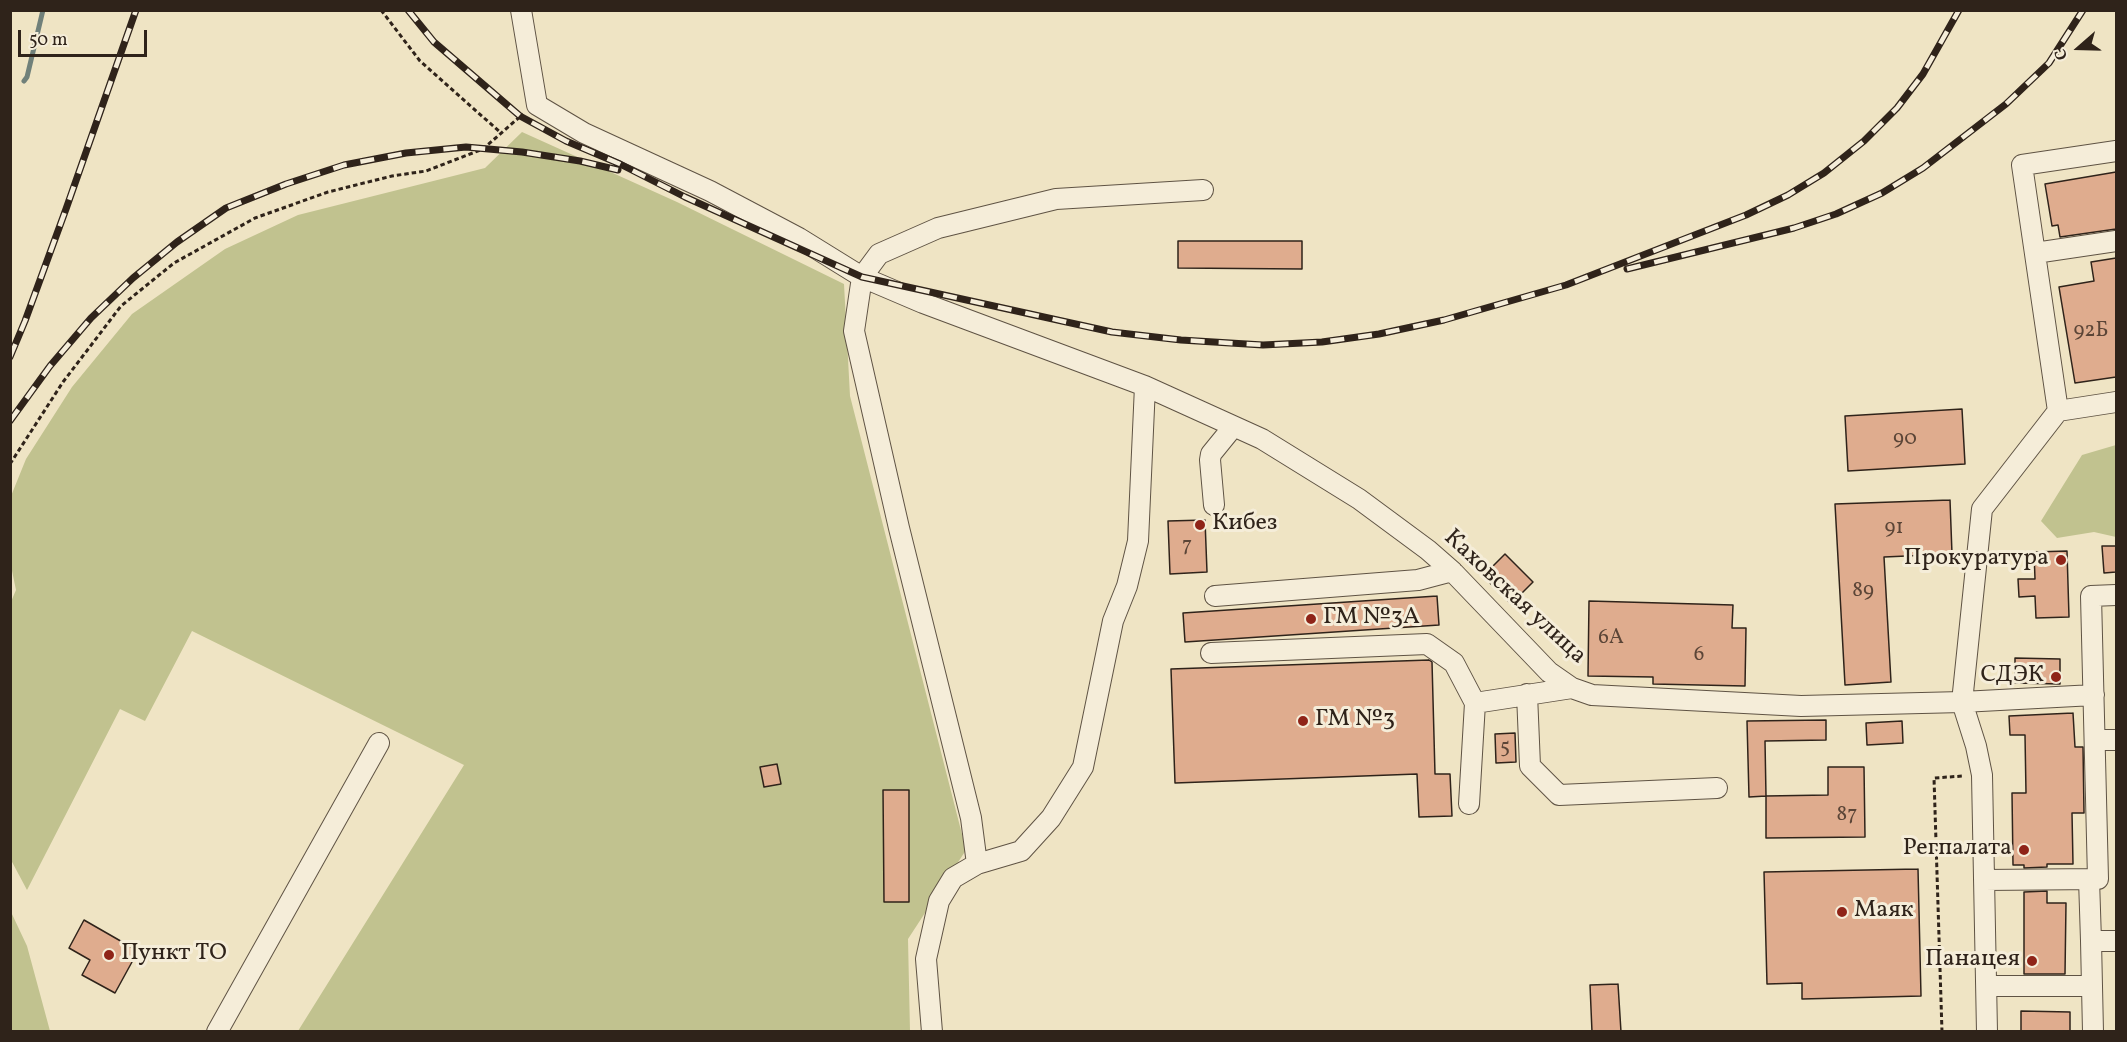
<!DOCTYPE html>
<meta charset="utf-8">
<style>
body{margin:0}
#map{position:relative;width:2127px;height:1042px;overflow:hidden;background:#efe4c4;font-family:Vollkorn,serif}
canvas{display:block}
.frame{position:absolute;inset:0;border:12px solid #2f231a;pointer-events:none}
.north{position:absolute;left:2049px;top:18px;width:60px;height:60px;-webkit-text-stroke:4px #f5edd9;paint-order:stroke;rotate:250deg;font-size:16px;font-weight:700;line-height:24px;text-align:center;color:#2f231a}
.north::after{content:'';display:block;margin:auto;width:21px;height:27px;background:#2f231a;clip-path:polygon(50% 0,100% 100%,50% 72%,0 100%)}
.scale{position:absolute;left:18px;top:30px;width:129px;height:27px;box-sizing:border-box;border:3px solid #2f231a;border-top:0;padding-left:8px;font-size:18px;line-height:21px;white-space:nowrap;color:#2f231a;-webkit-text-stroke:4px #f5edd9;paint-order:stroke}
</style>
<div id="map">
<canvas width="2127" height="1042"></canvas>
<div class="frame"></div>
<div class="north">С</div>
<div class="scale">50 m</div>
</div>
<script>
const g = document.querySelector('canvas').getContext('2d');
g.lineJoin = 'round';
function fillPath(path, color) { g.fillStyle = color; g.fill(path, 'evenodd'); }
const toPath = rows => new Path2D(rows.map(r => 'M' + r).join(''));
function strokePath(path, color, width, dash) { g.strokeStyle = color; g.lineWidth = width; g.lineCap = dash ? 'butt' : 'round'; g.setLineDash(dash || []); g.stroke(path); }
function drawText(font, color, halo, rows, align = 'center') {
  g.font = font + ' Vollkorn,serif'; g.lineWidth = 6; g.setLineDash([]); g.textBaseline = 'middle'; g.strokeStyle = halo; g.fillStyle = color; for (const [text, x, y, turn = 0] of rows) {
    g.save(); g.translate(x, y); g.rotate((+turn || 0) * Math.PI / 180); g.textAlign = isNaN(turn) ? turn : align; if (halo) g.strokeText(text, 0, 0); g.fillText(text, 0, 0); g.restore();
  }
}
const green = toPath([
 [522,132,677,202,844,284,850,396,966,850,908,939,910,1031,298,1031,464,765,192,631,145,721,120,709,27,890,11,860,10,604,16,590,11,566,11,496,26,459,72,387,132,314,225,249,298,215,485,168],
 [2116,445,2116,537,2094,532,2057,538,2041,521,2082,455],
 [11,912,27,946,50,1031,11,1031]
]);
const stream = toPath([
 [24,81,27,77,43,10]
]);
const building = toPath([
 [2116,172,2116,229,2060,237,2058,225,2052,226,2045,184,2116,172],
 [1178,241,1302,241,1302,269,1178,268,1178,241],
 [2116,258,2116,377,2075,383,2059,287,2094,281,2091,262,2116,258],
 [1962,409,1965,464,1848,471,1845,416,1962,409],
 [1950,500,1952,554,1884,557,1891,682,1845,685,1835,504,1950,500],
 [1205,520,1207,572,1170,574,1168,521,1205,520],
 [2102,546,2116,546,2116,572,2104,573,2102,546],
 [2067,551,2069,617,2036,618,2035,596,2019,597,2018,579,2035,579,2034,552,2067,551],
 [1505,554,1533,582,1511,604,1483,576,1505,554],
 [1437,596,1439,625,1185,642,1183,613,1437,596],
 [1589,601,1733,605,1732,628,1746,628,1745,686,1653,684,1653,677,1588,676,1589,601],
 [2015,658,2060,659,2060,684,2015,683,2015,658],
 [1429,660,1432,662,1435,774,1450,774,1452,816,1419,817,1417,774,1175,783,1171,669,1429,660],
 [2073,713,2075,747,2083,747,2084,813,2072,813,2073,864,2047,864,2047,867,2024,868,2024,865,2013,865,2012,793,2026,793,2025,735,2010,735,2009,716,2073,713],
 [1826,720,1826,740,1765,741,1766,796,1749,797,1747,721,1826,720],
 [1902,721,1903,743,1867,745,1866,723,1902,721],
 [1515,733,1516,762,1496,763,1495,734,1515,733],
 [777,764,781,784,764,787,760,767,777,764],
 [1828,767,1864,767,1865,837,1766,838,1766,796,1828,795,1828,767],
 [883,790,909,790,909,902,884,902,883,790],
 [1918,869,1921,996,1802,999,1802,983,1767,984,1764,872,1918,869],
 [2047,891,2047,903,2066,903,2065,974,2024,974,2024,892,2047,891],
 [84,920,138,951,115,993,82,975,90,960,69,948,84,920],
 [1618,984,1621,1032,1592,1032,1590,985,1618,984],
 [2021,1011,2070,1012,2070,1032,2021,1032,2021,1011]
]);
const path = toPath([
 [381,10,420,61,501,133],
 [10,464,63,382,121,306,174,263,255,218,328,192,392,176,426,171,483,149,523,114],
 [1942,1032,1934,778,1963,776]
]);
const minor = toPath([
 [521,10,537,105,584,133,710,191,799,238,862,277,923,303,1145,386,1262,439,1359,499,1428,550,1452,571,1549,672,1572,688,1592,695,1801,706,1962,702,2094,695],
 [2035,253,2116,241],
 [2058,411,2022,165,2116,151],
 [1214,505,1210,460,1211,454,1233,427],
 [1215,596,1418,580,1452,571],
 [1211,653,1427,644,1454,663,1475,703,1572,688],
 [1527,694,1530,766,1559,795,1717,788],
 [2096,740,2116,740],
 [1469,804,1475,703],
 [977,864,1021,851,1051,818,1083,767,1113,621,1127,586,1138,541,1145,386],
 [2089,879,2091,941],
 [1984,880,2098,879,2091,596,2116,595],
 [1987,986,2092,986],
 [217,1032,379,743],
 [932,1032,926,959,939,901,953,878,977,864,971,818,899,528,854,331,862,277,879,254,938,228,1056,199,1203,190],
 [1987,1032,1982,775,1976,746,1962,702,1982,509,2058,411,2116,402],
 [2093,1032,2091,941,2116,941]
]);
const rail = toPath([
 [408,10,434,42,520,116,566,141,620,164,685,197,862,277,1112,332,1181,340,1263,345,1322,342,1379,334,1444,320,1566,285,1746,215,1788,195,1824,173,1864,141,1897,108,1923,74,1959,10],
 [1627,269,1794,228,1836,214,1882,193,1923,168,2006,104,2049,63,2083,10],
 [10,357,25,321,66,209,136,10],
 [10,421,50,366,91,318,133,278,177,242,226,208,286,184,344,165,406,153,466,147,522,152,580,161,618,170]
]);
const markers = [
 [1200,525,6,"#8f2418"],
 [2061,560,6,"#8f2418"],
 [1311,619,6,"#8f2418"],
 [2056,677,6,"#8f2418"],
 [1303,721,6,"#8f2418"],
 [2024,850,6,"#8f2418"],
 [1842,912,6,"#8f2418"],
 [109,955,6,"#8f2418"],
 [2032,961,6,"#8f2418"]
];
const numberNames = [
 ["92Б",2091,332],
 ["90",1905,440],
 ["91",1894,529],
 ["7",1187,547],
 ["89",1863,592],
 ["6А",1611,639],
 ["6",1699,656],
 ["5",1505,748],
 ["87",1847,816]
];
const poiNames = [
 ["Кибез",1212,525],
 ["Прокуратура",2049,560,"right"],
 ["ГМ №3А",1323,619],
 ["СДЭК",2044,677,"right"],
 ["ГМ №3",1315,721],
 ["Регпалата",2012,850,"right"],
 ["Маяк",1854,912],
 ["Пункт ТО",121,955],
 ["Панацея",2020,961,"right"]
];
const streetNames = [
 ["Каховская улица",1514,598,43]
];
fillPath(green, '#c1c28f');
strokePath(stream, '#70807a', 5);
fillPath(building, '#dfac8e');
strokePath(building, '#2f231a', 1.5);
strokePath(minor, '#5f5344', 22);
strokePath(path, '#2f231a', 3, [4.5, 3]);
strokePath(minor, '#f5edd9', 20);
strokePath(rail, '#2f231a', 7);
strokePath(rail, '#f5edd9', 4.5, [14]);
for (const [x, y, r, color] of markers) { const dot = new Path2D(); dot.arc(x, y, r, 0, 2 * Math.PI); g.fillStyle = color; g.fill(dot); strokePath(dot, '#f5edd9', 2); }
drawText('21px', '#5b4537', null, numberNames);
drawText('24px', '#2f231a', '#f5edd9', poiNames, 'left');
drawText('24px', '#2f231a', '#f5edd9', streetNames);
</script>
